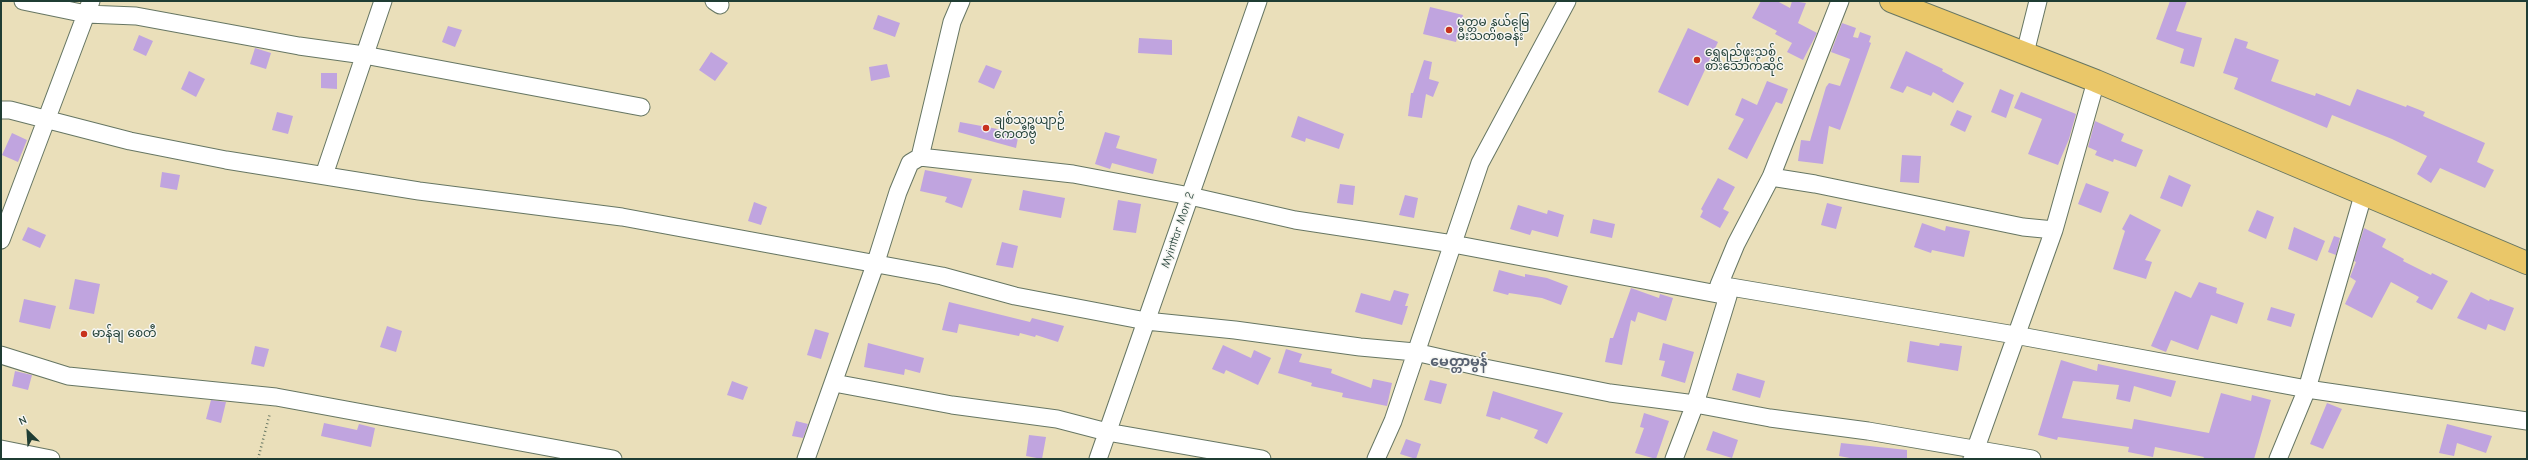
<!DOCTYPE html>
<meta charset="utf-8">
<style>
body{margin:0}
#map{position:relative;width:2528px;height:460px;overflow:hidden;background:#eadfba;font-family:"Comic Neue",sans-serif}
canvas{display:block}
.frame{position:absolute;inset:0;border:2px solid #1f3d34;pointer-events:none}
.north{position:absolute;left:8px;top:412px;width:40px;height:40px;-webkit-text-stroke:3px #f6f6f2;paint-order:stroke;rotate:335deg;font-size:11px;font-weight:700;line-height:16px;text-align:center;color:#1f3d34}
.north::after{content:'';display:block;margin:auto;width:14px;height:18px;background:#1f3d34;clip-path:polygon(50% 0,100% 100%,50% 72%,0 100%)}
</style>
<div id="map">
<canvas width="2528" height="460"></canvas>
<div class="frame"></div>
<div class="north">N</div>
</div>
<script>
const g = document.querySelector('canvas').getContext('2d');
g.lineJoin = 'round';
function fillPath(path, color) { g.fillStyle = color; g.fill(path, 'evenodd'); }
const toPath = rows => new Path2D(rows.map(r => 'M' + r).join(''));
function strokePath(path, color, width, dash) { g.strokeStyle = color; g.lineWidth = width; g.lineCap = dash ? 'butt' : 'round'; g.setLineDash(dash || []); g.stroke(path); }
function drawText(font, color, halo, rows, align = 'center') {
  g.font = font + ' "Comic Neue","Noto Sans Myanmar",sans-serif'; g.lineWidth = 3; g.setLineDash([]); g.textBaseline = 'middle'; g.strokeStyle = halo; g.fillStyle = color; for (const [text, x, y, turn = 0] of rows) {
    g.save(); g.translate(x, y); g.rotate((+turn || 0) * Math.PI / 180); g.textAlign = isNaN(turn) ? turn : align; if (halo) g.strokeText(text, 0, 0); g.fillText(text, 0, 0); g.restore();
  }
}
const building = toPath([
 [1761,1,1777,1,1790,8,1792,1,1806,3,1798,23,1817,33,1803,60,1787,52,1792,43,1775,34,1777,31,1752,18],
 [2170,1,2187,1,2176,31,2202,38,2194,67,2180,63,2184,49,2156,39],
 [1430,7,1463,15,1456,42,1423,34],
 [878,15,900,23,895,37,873,29],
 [1842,23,1856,28,1853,37,1858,38,1860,32,1871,36,1869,42,1871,43,1840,130,1829,126,1823,164,1798,161,1801,140,1810,141,1826,87,1829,83,1840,86,1850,59,1831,52],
 [448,26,462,30,455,47,442,42],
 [1688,28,1718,42,1688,106,1658,92],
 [139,35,153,41,146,56,133,50],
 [1139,38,1172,40,1172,55,1138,53],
 [2235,38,2248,42,2246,48,2279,60,2271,81,2315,96,2316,93,2350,106,2357,89,2406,107,2407,105,2425,112,2423,116,2485,143,2477,162,2494,170,2485,188,2440,168,2431,183,2417,174,2427,156,2392,139,2332,115,2327,128,2234,89,2238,78,2223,73],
 [255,48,271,53,266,69,250,64],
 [1906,51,1943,69,1942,71,1964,83,1953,103,1933,92,1931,96,1907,86,1903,93,1890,88],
 [711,52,728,63,715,81,699,70],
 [1424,60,1432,62,1429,79,1439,82,1433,97,1426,94,1422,118,1408,116,1411,93,1413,93],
 [887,64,890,77,871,81,869,67],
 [986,65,1002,71,994,89,978,82],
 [189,71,205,79,196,97,181,89],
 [321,73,337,73,337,89,321,88],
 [1767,81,1788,89,1782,104,1776,102,1747,159,1728,149,1744,119,1735,115,1742,98,1757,105],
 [2000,89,2014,95,2006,118,1991,112],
 [2021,92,2076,114,2069,139,2058,165,2028,154,2042,119,2014,108],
 [1957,110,1972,116,1965,132,1950,125],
 [277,112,293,116,288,134,272,130],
 [1298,116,1344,134,1339,149,1306,138,1305,142,1291,137],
 [2095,121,2124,134,2121,141,2143,150,2136,167,2114,159,2113,162,2095,155,2097,151,2088,147],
 [960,122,1019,133,1016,148,958,132],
 [1105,132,1120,136,1116,148,1157,159,1153,174,1112,163,1110,169,1095,164],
 [12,133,27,140,18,162,2,155],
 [1902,155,1921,156,1919,183,1900,182],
 [925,170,972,179,962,208,945,202,947,197,920,191],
 [162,172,180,175,177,190,160,187],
 [2169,175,2191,185,2182,207,2160,198],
 [1718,178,1735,187,1723,209,1729,212,1720,228,1700,217,1703,211,1701,209],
 [2086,183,2109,192,2101,213,2078,204],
 [1340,184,1355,186,1353,205,1337,203],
 [1023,190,1065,198,1061,218,1019,210],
 [1405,195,1418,198,1414,218,1399,215],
 [1118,200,1141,204,1136,233,1113,230],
 [754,202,767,207,761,225,748,221],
 [1827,203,1842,207,1836,229,1821,225],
 [1518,205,1547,214,1548,210,1564,215,1558,237,1532,230,1530,235,1510,229],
 [2257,210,2274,217,2266,239,2248,231],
 [2130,214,2161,230,2145,260,2152,262,2146,279,2113,269,2125,231,2122,229],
 [1593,219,1615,224,1612,238,1590,233],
 [1922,223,1945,231,1946,226,1970,231,1964,257,1932,250,1931,253,1914,247],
 [28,227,46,235,40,248,22,240],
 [2294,227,2325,241,2317,261,2288,249],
 [2364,228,2386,239,2382,247,2404,259,2403,261,2431,275,2432,273,2448,281,2432,310,2416,302,2419,297,2391,282,2372,318,2345,304,2356,281,2350,277,2356,262,2354,261],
 [2334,236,2340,238,2336,255,2328,252],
 [1002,242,1018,246,1013,268,996,265],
 [1499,270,1525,277,1525,274,1547,278,1568,286,1561,305,1542,298,1509,293,1508,295,1493,291],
 [75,279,100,284,94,314,69,309],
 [2199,282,2217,288,2216,293,2244,303,2237,324,2211,315,2198,350,2171,340,2166,352,2151,346,2175,291,2191,298],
 [1631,288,1659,298,1660,294,1673,298,1666,321,1638,312,1635,322,1631,320,1622,365,1605,362,1610,338,1613,338],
 [1394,290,1409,294,1405,306,1408,306,1402,325,1355,312,1361,293,1390,301],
 [2471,292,2489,301,2490,299,2514,308,2505,331,2488,324,2486,330,2457,318],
 [24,299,56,306,50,329,19,322],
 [949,302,1030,322,1032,318,1064,326,1058,342,1036,335,1035,337,1020,333,1019,336,959,324,957,333,942,330],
 [2271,307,2295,314,2291,327,2267,320],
 [387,326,402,331,396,352,380,347],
 [815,329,829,333,821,359,807,355],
 [1910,341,1939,346,1940,343,1962,346,1958,371,1907,362],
 [868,343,924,358,920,373,905,369,904,375,864,367],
 [1663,343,1694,352,1685,383,1661,376,1665,361,1659,360],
 [1223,345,1251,358,1254,350,1271,358,1258,385,1226,370,1224,374,1212,369],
 [255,346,269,349,264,367,251,364],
 [1286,349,1302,354,1299,362,1332,369,1331,373,1371,388,1373,379,1392,383,1387,406,1342,397,1343,393,1311,386,1312,383,1278,373],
 [2061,360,2097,371,2098,364,2176,381,2171,397,2134,386,2130,402,2116,399,2119,385,2073,381,2062,418,2132,429,2134,419,2209,433,2221,393,2251,401,2252,395,2271,400,2254,459,2203,459,2204,457,2155,447,2153,457,2128,452,2129,447,2058,437,2057,440,2038,435],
 [15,371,32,375,28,390,12,386],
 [1737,373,1765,381,1760,398,1732,390],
 [1430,380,1447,384,1441,404,1424,400],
 [732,381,748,387,743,400,727,395],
 [1493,391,1563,413,1547,444,1534,438,1538,430,1501,417,1500,420,1486,416],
 [211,400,226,402,221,423,206,419],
 [2327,403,2342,409,2323,449,2310,444],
 [1644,413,1669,421,1656,459,1635,453,1644,428,1640,427],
 [796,421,808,424,803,438,792,436],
 [324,423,357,430,359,424,375,428,371,447,321,436],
 [2447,424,2492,436,2486,453,2457,443,2454,456,2439,453],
 [1713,431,1738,440,1732,458,1706,450],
 [1029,435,1046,437,1042,459,1026,456],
 [1406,439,1421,444,1416,459,1400,454],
 [1841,443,1907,450,1907,459,1855,459,1839,456]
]);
const path = toPath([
 [258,459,270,413]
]);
const street = toPath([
 [23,1,86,14,136,16,299,46,364,55,641,107],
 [714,1,720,5],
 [2025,53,2038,1],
 [1,110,10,110,130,141,226,160,419,191,622,217,942,276,1015,296,1146,321,1235,330,1360,347,1415,352,1485,368,1610,393,1695,404,1728,296],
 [920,157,952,22,961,1],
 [324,175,383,1],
 [1771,177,1815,184,2023,227,2054,230],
 [1,240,91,1],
 [1719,285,2015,335,2307,389,2527,421],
 [1726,293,1719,285,1736,244,1771,177,1840,1],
 [1,355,68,376,276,397,613,459],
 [834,383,952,405,1057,419,1107,432,1262,459],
 [1,449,51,459],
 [806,459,875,265,898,192,910,163,920,157,1073,174,1190,196,1295,220,1453,244,1728,296],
 [1098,459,1258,1],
 [1376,459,1393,421,1480,163,1567,1],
 [1674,459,1695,404,1770,418,1868,431,2032,459],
 [1972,459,2054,230,2096,81],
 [2278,459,2307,389,2364,192]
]);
const highway = toPath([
 [1891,1,2096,81,2527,263]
]);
const markers = [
 [1449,30,4,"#c8321e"],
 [1697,60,4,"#c8321e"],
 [986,128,4,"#c8321e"],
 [84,334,4,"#c8321e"]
];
const poiNames = [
 ["မုတ္တမ နယ်မြေ",1457,23],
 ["မီးသတ်စခန်း",1457,37],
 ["ရွှေရည်ဖူးသစ်",1705,53],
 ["စားသောက်ဆိုင်",1705,67],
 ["ချစ်သူဥယျာဉ်",994,121],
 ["ကေတီဗွီ",994,135],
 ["မာန်ချ စေတီ",92,334]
];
const streetNames = [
 ["Myinttar Mon 2",1178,230,-71]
];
const quarterNames = [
 ["မေတ္တာမွန်",1459,362]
];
fillPath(building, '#c0a4df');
strokePath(street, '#667663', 19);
strokePath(highway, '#667663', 24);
strokePath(path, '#667663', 2.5, [1, 3]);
strokePath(street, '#fff', 17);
strokePath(highway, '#eac769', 22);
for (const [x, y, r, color] of markers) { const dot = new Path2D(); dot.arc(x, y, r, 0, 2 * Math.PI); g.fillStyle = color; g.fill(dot); strokePath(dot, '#f6f6f2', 1.5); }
drawText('12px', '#1f3d34', '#f6f6f2', poiNames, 'left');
drawText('12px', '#1f3d34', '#f6f6f2', streetNames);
drawText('bold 14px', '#576170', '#f6f6f2', quarterNames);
</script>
